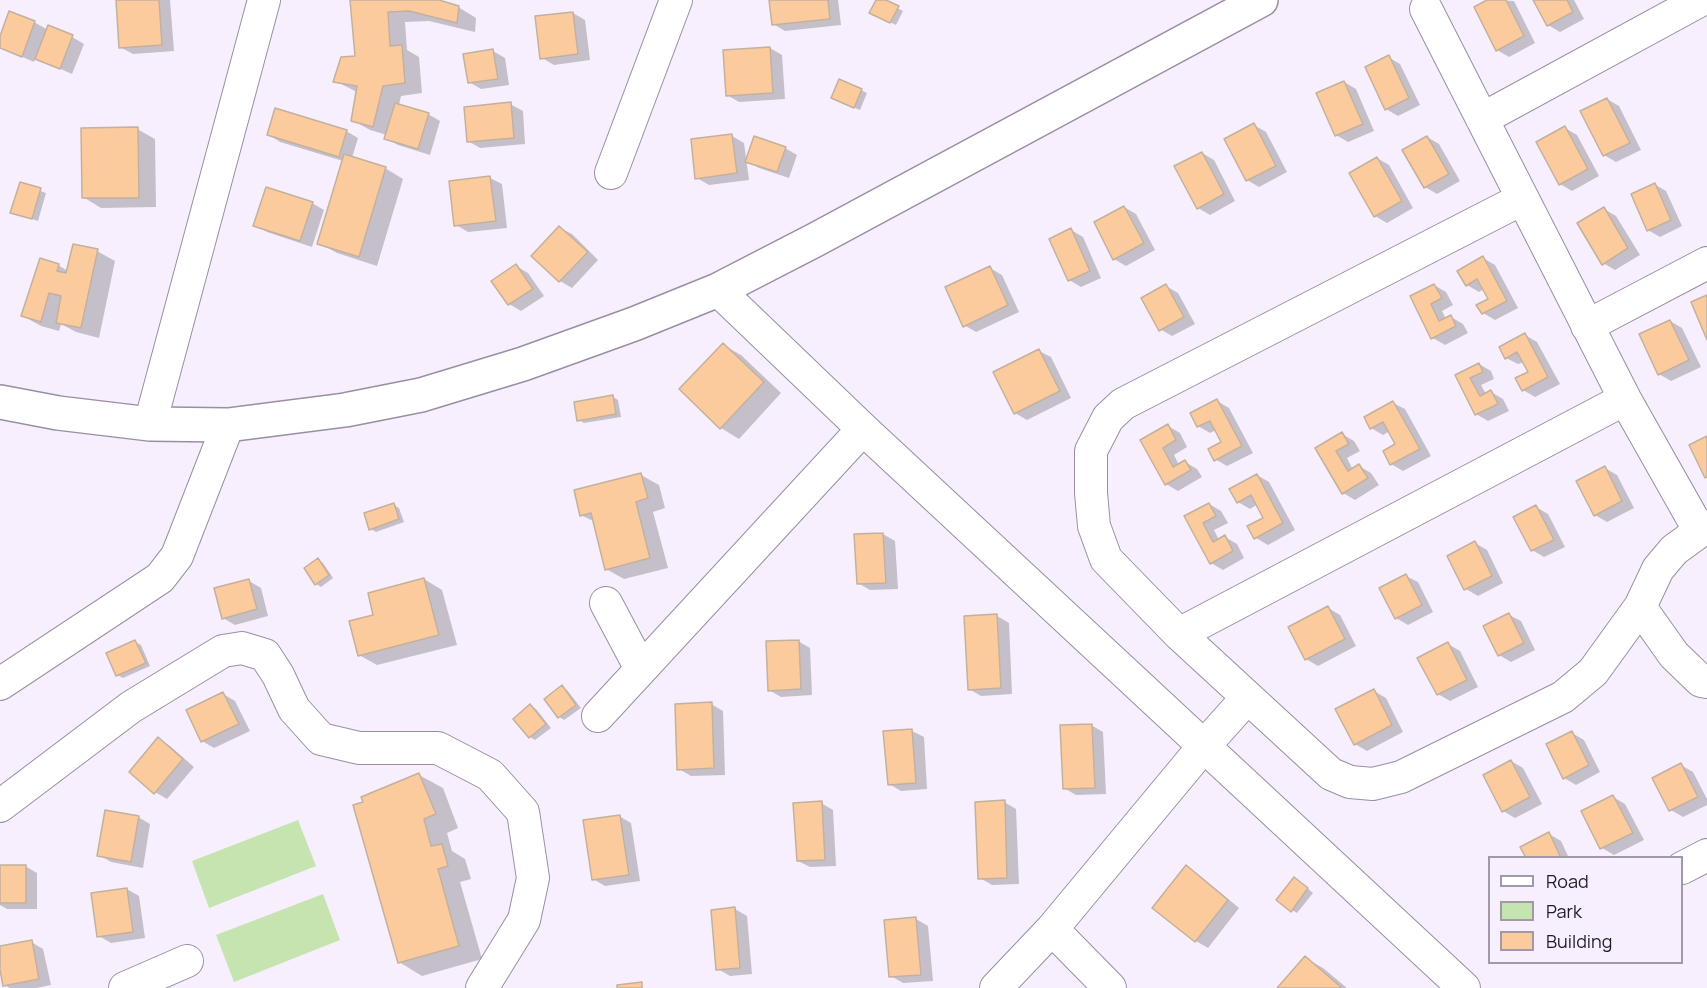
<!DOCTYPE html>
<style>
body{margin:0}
#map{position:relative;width:1707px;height:988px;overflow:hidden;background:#f7effd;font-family:Manrope,sans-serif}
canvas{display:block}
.legend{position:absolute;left:1488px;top:856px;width:195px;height:108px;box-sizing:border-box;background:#f7effd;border:2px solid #a19aa6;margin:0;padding:8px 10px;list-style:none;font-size:18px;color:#201b24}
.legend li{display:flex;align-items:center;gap:12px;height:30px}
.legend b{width:30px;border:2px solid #a19aa6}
</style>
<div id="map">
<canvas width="1707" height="988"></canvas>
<ul class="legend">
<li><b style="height:8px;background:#fff"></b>Road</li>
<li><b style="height:16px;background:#c6e4b0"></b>Park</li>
<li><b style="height:16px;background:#fccb9d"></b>Building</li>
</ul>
</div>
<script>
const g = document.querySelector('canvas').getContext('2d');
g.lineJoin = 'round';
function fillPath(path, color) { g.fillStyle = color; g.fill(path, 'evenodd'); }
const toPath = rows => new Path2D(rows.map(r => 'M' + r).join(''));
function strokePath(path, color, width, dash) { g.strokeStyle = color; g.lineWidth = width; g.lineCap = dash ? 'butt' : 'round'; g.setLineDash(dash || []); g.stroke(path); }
const green = toPath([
 [298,820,316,866,209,908,192,861],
 [323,894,340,940,234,982,216,935]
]);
const shadow = toPath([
 [117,0,170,0,174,51,133,54,120,47],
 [351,0,434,0,458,7,476,18,475,32,429,21,405,22,407,50,419,57,422,93,401,96,399,105,428,114,440,121,430,155,398,145,386,138,387,135,370,130,352,120,357,92,335,81,356,57],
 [771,0,838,0,841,25,785,31,773,24],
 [877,0,882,0,903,11,896,25,877,16],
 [1491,0,1514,1,1535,43,1509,57,1497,50],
 [1534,0,1574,0,1584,19,1560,32,1548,25],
 [573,13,585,20,590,60,554,65,542,58],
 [34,22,48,30,72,37,84,44,72,74,36,58,34,62,0,47,0,40],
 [770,48,782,55,785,99,739,102,727,95],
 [493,51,505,58,509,85,481,89,469,82],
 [1388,57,1400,64,1420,105,1398,116,1386,109],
 [1344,82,1356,89,1374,131,1348,142,1336,135],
 [861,90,867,93,860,110,838,101],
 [1607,99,1619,106,1641,150,1616,162,1604,155],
 [510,104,523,111,525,144,480,148,468,141],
 [1254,125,1266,132,1287,172,1259,187,1247,180],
 [1565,128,1577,135,1599,176,1572,191,1560,184],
 [137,129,155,139,156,207,101,208,83,197],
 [346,131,358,138,352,158,385,168,403,179,377,266,337,253,319,243,343,161,280,142,269,135],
 [732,136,744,143,749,180,709,185,697,178],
 [1427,137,1439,144,1460,181,1437,194,1425,187,1404,150],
 [785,148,797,155,789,178,759,168,747,161],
 [1202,153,1214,160,1235,201,1210,215,1198,208],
 [1377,158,1389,165,1413,208,1387,223,1375,216],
 [490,178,502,184,507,228,468,232,456,225],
 [21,184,46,193,38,221,12,212],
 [1654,184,1666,191,1682,226,1660,237,1648,230],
 [312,203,324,210,312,247,267,232,255,225],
 [1124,207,1136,214,1155,250,1126,266,1114,259],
 [1604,209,1616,216,1640,255,1615,270,1603,263],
 [560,228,572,234,598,260,572,288,560,281],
 [1071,230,1083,237,1101,278,1081,287,1069,280],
 [97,251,115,261,99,338,76,332,61,324,59,331,41,326,23,316,58,265,68,271],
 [1483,258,1495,265,1518,308,1495,320,1483,313,1490,299,1484,289,1479,292,1467,285],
 [516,266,528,273,544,296,521,311,509,304,494,281],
 [990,268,1002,275,1019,312,976,332,964,325],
 [1434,285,1446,292,1453,305,1442,311,1446,319,1451,317,1463,324,1468,333,1445,345,1433,338,1412,296],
 [1166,286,1178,293,1195,324,1172,336,1160,329],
 [1670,321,1682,328,1701,367,1671,381,1659,374],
 [1525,335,1537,342,1560,384,1535,397,1523,390,1530,372,1524,362,1518,364,1506,358],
 [723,345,741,355,781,393,739,439,721,428,681,389],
 [1039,351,1051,357,1071,398,1027,420,1015,413],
 [1479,364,1491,371,1494,379,1481,385,1486,394,1491,392,1503,399,1509,411,1488,421,1476,414,1457,375],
 [613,397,618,400,621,417,584,423,579,420],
 [1217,401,1229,408,1253,453,1227,466,1215,459,1223,442,1216,430,1210,433,1198,426],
 [1393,403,1405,409,1431,456,1403,471,1391,464,1397,444,1390,431,1383,435,1371,428],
 [1168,426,1180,433,1187,447,1174,455,1179,465,1185,462,1197,469,1202,477,1178,491,1166,484,1142,440],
 [1342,434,1354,441,1360,451,1347,458,1353,470,1359,466,1371,473,1379,485,1355,500,1343,493,1317,449],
 [1605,468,1617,475,1634,508,1607,522,1595,515],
 [641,475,659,485,665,508,653,512,668,568,624,579,606,569,595,522,581,515],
 [1257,475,1269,482,1295,530,1268,545,1256,538,1265,518,1258,504,1250,509,1238,502],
 [1209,504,1221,511,1228,523,1214,530,1219,540,1225,537,1237,544,1244,558,1223,570,1211,563,1186,517],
 [394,505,399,508,404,522,376,532,371,529],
 [1536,507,1548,514,1565,547,1544,557,1532,550],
 [883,534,895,541,898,589,870,590,858,583],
 [1475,543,1487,550,1503,583,1478,596,1466,589,1449,556],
 [318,560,323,563,333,578,321,587,316,584],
 [1406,576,1418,582,1433,612,1408,625,1396,618],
 [424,579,442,590,457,645,377,665,359,655,375,616],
 [249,581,261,588,268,616,235,625,223,618],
 [1328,608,1340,615,1356,646,1318,666,1306,659],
 [1509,615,1521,621,1535,650,1511,662,1499,655],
 [997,616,1009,623,1012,694,981,696,969,689,966,617],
 [798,641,810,648,812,695,781,697,769,690],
 [135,642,141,645,150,666,123,678,117,675],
 [1448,644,1460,651,1478,687,1450,701,1438,694],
 [562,687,567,690,581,708,564,720,559,717],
 [1374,691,1386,698,1403,732,1367,751,1355,744],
 [223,694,235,701,250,731,214,748,202,741],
 [711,704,723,711,725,775,691,776,679,769],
 [530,706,536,709,551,728,535,740,530,737],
 [1091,725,1103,732,1106,794,1076,795,1064,788],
 [912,731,924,737,927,789,901,791,889,784],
 [1572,733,1584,740,1600,772,1576,785,1564,778],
 [159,739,170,746,194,767,167,799,155,792],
 [1511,761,1523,768,1542,804,1515,818,1503,811],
 [1681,765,1693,772,1707,799,1707,805,1683,817,1671,810,1654,779],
 [419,775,443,788,458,828,447,833,452,851,465,859,471,879,460,882,482,959,422,976,399,962,365,803],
 [1613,797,1625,804,1644,840,1614,855,1602,848,1583,812],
 [1004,802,1016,809,1019,884,992,885,980,878],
 [821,803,833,810,836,866,810,867,798,861],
 [619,816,631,823,640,881,605,886,593,879],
 [138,817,150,824,143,868,111,862,99,855],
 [1549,834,1561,841,1569,858,1527,858],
 [0,866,25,866,37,873,37,909,7,909,0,905],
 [1186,867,1198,874,1239,908,1208,948,1196,941,1154,907],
 [1300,882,1313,893,1297,913,1292,910],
 [127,889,139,896,145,938,111,943,99,936],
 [735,909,747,916,752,974,730,976,718,969],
 [916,919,928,926,933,981,903,983,891,976],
 [31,942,43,949,51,985,36,988,10,988,4,985,0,963,0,947],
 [1305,958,1323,968,1347,988,1279,988]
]);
const building = toPath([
 [116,0,159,0,162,45,119,48,116,0],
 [350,0,439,0,459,6,457,23,409,11,388,12,390,46,402,45,405,83,383,86,373,127,351,121,357,86,333,82,341,57,355,56,350,0],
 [769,0,828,0,830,19,772,25,769,0],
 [876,0,886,0,899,6,890,23,869,13,876,0],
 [1487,0,1506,0,1524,36,1496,51,1474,7,1487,0],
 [1533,0,1567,0,1573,12,1547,26,1533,0],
 [9,11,35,21,22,57,0,48,0,36,9,11],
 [573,12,578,54,540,59,535,16,573,12],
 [48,25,73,35,60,69,35,59,48,25],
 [770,47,773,93,726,96,723,50,770,47],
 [493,49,498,79,468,83,463,54,493,49],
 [1389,55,1409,98,1385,110,1365,67,1389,55],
 [839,79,862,89,854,108,831,98,839,79],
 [1344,81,1363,124,1335,136,1316,93,1344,81],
 [1607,98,1630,143,1603,156,1580,111,1607,98],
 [511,102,514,138,467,142,464,107,511,102],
 [395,103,429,113,418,149,384,139,395,103],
 [275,108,347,130,339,157,267,135,275,108],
 [1254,123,1276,166,1246,181,1224,139,1254,123],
 [1565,126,1588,169,1559,185,1536,142,1565,126],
 [138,127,139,198,82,198,81,128,138,127],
 [732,134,737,173,695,179,691,139,732,134],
 [754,136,786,147,777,172,745,162,754,136],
 [1427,136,1449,174,1424,188,1402,150,1427,136],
 [1202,152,1224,194,1197,209,1174,166,1202,152],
 [344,154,386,167,359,257,317,244,344,154],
 [1377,157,1402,201,1374,217,1349,173,1377,157],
 [490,176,496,221,454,226,449,181,490,176],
 [20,182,41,188,32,219,10,213,20,182],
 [1655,183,1671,220,1647,231,1631,194,1655,183],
 [266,187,313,202,300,241,253,226,266,187],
 [1124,206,1144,243,1113,260,1094,222,1124,206],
 [1604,207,1628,248,1602,265,1577,223,1604,207],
 [559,226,588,252,559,282,531,256,559,226],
 [1071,228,1090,271,1068,281,1049,239,1071,228],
 [73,244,98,249,81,328,56,323,61,296,49,293,41,322,21,316,40,258,59,264,57,271,66,273,73,244],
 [1483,256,1507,301,1482,314,1476,305,1488,299,1477,279,1466,286,1457,271,1483,256],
 [516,264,533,289,508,305,491,281,516,264],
 [990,266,1008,305,963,327,945,287,990,266],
 [1166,284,1184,317,1159,331,1141,298,1166,284],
 [1434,284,1442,298,1431,304,1439,321,1451,315,1456,326,1431,339,1410,296,1434,284],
 [1707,295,1707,340,1691,302,1707,295],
 [1670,320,1689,360,1658,375,1639,334,1670,320],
 [1525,333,1548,377,1522,391,1515,378,1528,372,1517,352,1505,359,1499,347,1525,333],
 [723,343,764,382,720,429,679,389,723,343],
 [1039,349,1060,391,1014,414,993,372,1039,349],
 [1479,363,1483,372,1470,378,1480,396,1491,390,1498,404,1475,415,1455,375,1479,363],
 [613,395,616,414,577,421,574,402,613,395],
 [1217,399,1242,446,1214,461,1208,449,1221,442,1210,421,1197,427,1190,413,1217,399],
 [1393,401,1420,449,1390,465,1383,451,1395,444,1383,422,1370,429,1364,417,1393,401],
 [1168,424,1176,440,1163,448,1173,467,1185,460,1191,470,1165,485,1140,440,1168,424],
 [1342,432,1349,444,1336,451,1348,471,1359,464,1368,478,1342,494,1315,448,1342,432],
 [1707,436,1707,477,1705,478,1689,445,1707,436],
 [1605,466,1622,501,1594,516,1576,481,1605,466],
 [641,473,648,498,636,502,650,558,605,570,591,513,580,516,574,490,641,473],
 [1257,474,1283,523,1254,539,1247,526,1263,518,1251,495,1237,503,1229,489,1257,474],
 [394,503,399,519,369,530,364,513,394,503],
 [1209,503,1216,516,1203,523,1213,542,1225,535,1233,551,1210,564,1184,516,1209,503],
 [1536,505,1554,540,1531,551,1513,517,1536,505],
 [883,533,886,583,857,584,854,534,883,533],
 [1475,541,1492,576,1464,590,1447,556,1475,541],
 [318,558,329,575,315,585,304,568,318,558],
 [1406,574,1422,605,1395,619,1379,588,1406,574],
 [424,578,439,635,358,656,349,621,373,615,368,593,424,578],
 [249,579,257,609,222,619,214,588,249,579],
 [1328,606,1345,639,1305,660,1288,627,1328,606],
 [1509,613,1524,643,1498,656,1483,626,1509,613],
 [997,614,1001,688,968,690,964,616,997,614],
 [135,640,146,663,116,676,106,653,135,640],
 [799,640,801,689,768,691,766,641,799,640],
 [1448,642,1467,680,1437,695,1417,658,1448,642],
 [562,685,576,705,558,718,544,699,562,685],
 [1374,689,1392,725,1354,745,1335,709,1374,689],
 [223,692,239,724,201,742,186,710,223,692],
 [712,702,714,768,677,770,675,704,712,702],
 [530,704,546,724,529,738,513,719,530,704],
 [1092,724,1095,788,1063,789,1060,725,1092,724],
 [912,729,916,783,888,785,883,731,912,729],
 [1572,731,1589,765,1563,779,1546,744,1572,731],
 [158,737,183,759,154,794,129,772,158,737],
 [1511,760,1530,797,1502,812,1483,775,1511,760],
 [1681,763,1698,797,1669,811,1652,778,1681,763],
 [419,773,436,814,424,819,431,846,442,844,448,866,438,869,459,946,398,963,353,805,363,802,361,797,419,773],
 [1613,795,1633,833,1600,849,1581,811,1613,795],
 [1005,800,1007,878,978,879,975,802,1005,800],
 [822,801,825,860,797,861,793,803,822,801],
 [105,810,139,816,131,862,97,856,105,810],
 [620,815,629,875,592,880,583,820,620,815],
 [1549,832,1561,858,1526,858,1520,847,1549,832],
 [0,865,26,865,26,903,0,903,0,865],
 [1186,865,1228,900,1195,942,1152,908,1186,865],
 [1294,877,1308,888,1291,912,1276,900,1294,877],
 [127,888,133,932,97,937,91,893,127,888],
 [735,907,740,968,716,970,711,910,735,907],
 [916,917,921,975,889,977,884,920,916,917],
 [32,940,39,979,3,986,0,970,0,946,32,940],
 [1305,956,1342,988,1277,988,1305,956],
 [642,982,642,988,617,988,617,985,642,982]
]);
const minor = toPath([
 [1426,9,1625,399,1699,530],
 [1482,119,1701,0],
 [611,173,676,0],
 [1522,199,1123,404,1108,418,1091,451,1091,493,1094,526,1106,559,1179,634,1331,774,1350,782,1373,784,1401,777,1563,697,1593,672,1640,607,1658,569,1674,550,1707,526],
 [718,290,863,429,1464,988],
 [1587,326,1707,263],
 [150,424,264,0],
 [606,603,641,669],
 [1640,607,1674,655,1701,681,1707,682],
 [1179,634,1625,399],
 [0,684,160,578,177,556,228,425],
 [598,716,863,429],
 [0,806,131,707,223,651,242,648,265,655,278,675,294,709,321,739,359,748,438,748,490,775,523,812,533,878,524,920,482,988],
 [1682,868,1707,855],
 [1052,929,1110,988],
 [125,988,187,961],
 [996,988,1052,929,1204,746,1247,698]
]);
const tertiary = toPath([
 [0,402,58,413,150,424,228,425,345,410,421,395,523,364,634,324,718,290,815,240,1261,0]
]);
fillPath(green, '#c6e4b0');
fillPath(shadow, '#0003');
fillPath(building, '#fccb9d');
strokePath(building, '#c4b09e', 1.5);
strokePath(minor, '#9b8ea3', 34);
strokePath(tertiary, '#9b8ea3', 36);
strokePath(minor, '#fff', 32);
strokePath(tertiary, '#fff', 33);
</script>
